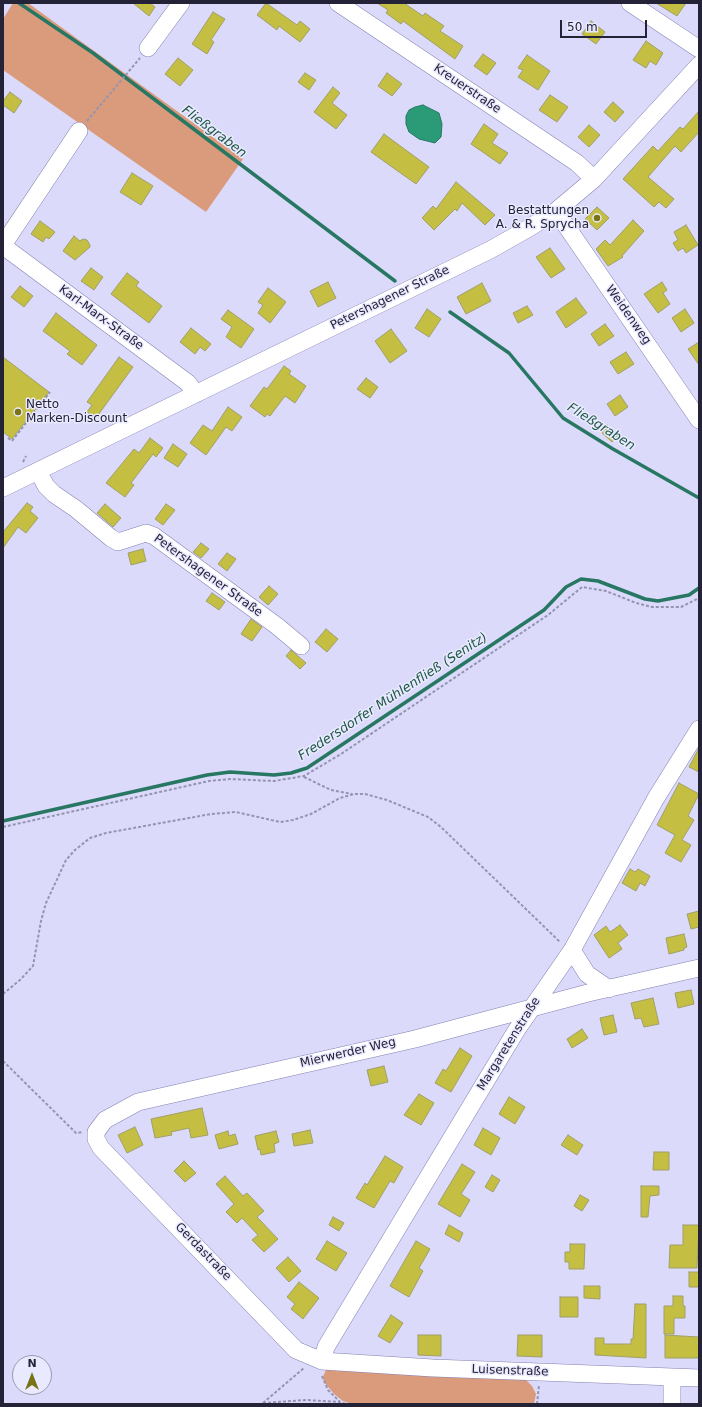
<!DOCTYPE html>
<meta charset="utf-8">
<style>
body{margin:0}
#map{position:relative;width:702px;height:1407px;overflow:hidden;background:#dbdafb;font-family:"DejaVu Sans",sans-serif}
canvas{display:block}
.frame{position:absolute;inset:0;border:4px solid #242236;pointer-events:none}
.north{position:absolute;left:12px;top:1355px;width:40px;height:40px;box-sizing:border-box;background:#e9e9ff;border:1px solid #9a99af;border-radius:50%;rotate:0deg;font-size:11px;font-weight:700;line-height:16px;text-align:center;color:#242236}
.north::after{content:'';display:block;margin:auto;width:14px;height:18px;background:#777316;clip-path:polygon(50% 0,100% 100%,50% 72%,0 100%)}
.scale{position:absolute;left:560px;top:20px;width:87px;height:18px;box-sizing:border-box;border:2px solid #242236;border-top:0;padding-left:5px;font-size:12px;line-height:14px;white-space:nowrap;color:#242236;-webkit-text-stroke:3px #e9e9ff;paint-order:stroke}
</style>
<div id="map">
<canvas width="702" height="1407"></canvas>
<div class="frame"></div>
<div class="north">N</div>
<div class="scale">50 m</div>
</div>
<script>
const g = document.querySelector('canvas').getContext('2d');
g.lineJoin = 'round';
function fillPath(path, color) { g.fillStyle = color; g.fill(path, 'evenodd'); }
const toPath = rows => new Path2D(rows.map(r => 'M' + r).join(''));
function strokePath(path, color, width, dash) { g.strokeStyle = color; g.lineWidth = width; g.lineCap = dash ? 'butt' : 'round'; g.setLineDash(dash || []); g.stroke(path); }
function drawText(font, color, halo, rows, align = 'center') {
  g.font = font + ' "DejaVu Sans",sans-serif'; g.lineWidth = 3; g.setLineDash([]); g.textBaseline = 'middle'; g.strokeStyle = halo; g.fillStyle = color; for (const [text, x, y, turn = 0] of rows) {
    g.save(); g.translate(x, y); g.rotate((+turn || 0) * Math.PI / 180); g.textAlign = isNaN(turn) ? turn : align; if (halo) g.strokeText(text, 0, 0); g.fillText(text, 0, 0); g.restore();
  }
}
const green = toPath([
 [13,3,28,3,243,159,206,212,3,70,3,19],
 [327,1367,517,1377,526,1380,532,1386,536,1394,534,1404,352,1404,343,1401,334,1394,324,1382,323,1377]
]);
const water = toPath([
 [423,105,439,113,442,124,441,137,435,143,419,139,409,132,406,124,406,116,409,110,415,107,423,105]
]);
const stream = toPath([
 [19,3,93,53,395,281],
 [450,312,509,353,563,418,613,449,699,498],
 [3,821,207,775,230,772,274,775,291,773,307,768,544,610,566,587,581,579,598,581,645,599,658,601,689,595,699,588]
]);
const building = toPath([
 [133,3,150,3,155,7,149,16,133,3],
 [266,3,297,25,300,21,310,29,300,42,279,26,277,30,257,15,266,3],
 [377,3,404,3,423,16,425,13,444,26,440,31,463,46,455,59,403,21,401,24,386,13,388,10,377,3],
 [656,3,686,3,677,16,656,3],
 [213,12,225,19,211,40,214,42,207,54,192,44,213,12],
 [591,21,605,32,596,44,582,34,591,21],
 [646,41,663,53,656,65,650,61,646,68,633,60,646,41],
 [483,54,496,63,487,75,474,66,483,54],
 [527,55,550,71,538,90,518,77,523,70,518,68,527,55],
 [178,58,193,70,180,86,165,74,178,58],
 [305,73,316,80,309,90,298,82,305,73],
 [387,73,402,84,392,96,378,86,387,73],
 [333,87,340,93,332,103,347,115,336,129,314,112,333,87],
 [10,92,22,101,14,113,3,105,3,101,10,92],
 [550,95,568,107,557,122,539,110,550,95],
 [613,102,624,112,615,122,604,112,613,102],
 [699,111,699,132,681,152,675,146,648,177,674,199,666,208,659,202,654,207,623,179,653,146,658,151,680,127,683,129,699,111],
 [484,124,498,134,492,143,508,153,500,164,471,144,484,124],
 [589,125,600,135,589,147,578,137,589,125],
 [384,134,429,167,416,184,371,152,384,134],
 [132,173,153,186,141,205,120,192,132,173],
 [456,182,495,215,485,225,462,203,457,211,455,209,434,230,422,218,433,206,436,209,456,182],
 [597,207,609,218,597,230,585,219,597,207],
 [633,220,644,231,622,256,623,257,608,266,596,249,605,240,610,245,633,220],
 [40,221,55,232,49,239,46,237,43,242,31,234,40,221],
 [686,225,698,245,686,253,683,248,678,251,673,243,678,240,674,232,686,225],
 [74,236,80,241,83,239,87,240,90,245,90,247,75,260,63,251,74,236],
 [550,248,565,269,551,278,536,257,550,248],
 [91,268,103,277,94,290,81,281,91,268],
 [127,273,139,282,136,286,162,306,149,323,111,294,127,273],
 [328,282,336,298,318,307,310,291,328,282],
 [662,282,667,290,663,293,670,304,658,313,644,294,662,282],
 [482,283,491,301,466,314,457,297,482,283],
 [20,286,33,296,24,307,11,297,20,286],
 [268,288,286,302,270,323,258,313,263,305,258,302,268,288],
 [576,298,587,313,566,328,556,312,576,298],
 [527,306,533,315,518,323,513,313,527,306],
 [427,309,441,319,429,337,415,328,427,309],
 [685,309,694,323,681,332,672,318,685,309],
 [228,310,254,329,241,348,226,337,232,327,221,319,228,310],
 [56,313,97,345,82,365,67,354,70,351,43,331,56,313],
 [605,324,614,336,599,346,591,334,605,324],
 [191,328,211,344,205,351,200,347,195,354,180,342,191,328],
 [391,329,407,351,390,363,375,341,391,329],
 [699,342,699,365,688,349,699,342],
 [626,352,634,364,618,374,610,362,626,352],
 [3,357,49,392,12,439,3,432,3,357],
 [119,357,133,367,96,418,87,412,92,405,87,402,119,357],
 [284,366,291,371,289,374,306,386,295,403,285,396,270,416,267,414,265,417,250,406,264,387,267,389,284,366],
 [366,378,378,387,370,398,357,389,366,378],
 [620,395,628,407,615,416,607,404,620,395],
 [228,407,242,417,232,431,226,427,206,455,190,443,203,425,212,431,228,407],
 [607,425,618,435,612,442,601,432,607,425],
 [150,438,163,448,156,457,153,454,131,483,134,485,125,497,106,483,134,449,139,453,150,438],
 [173,444,187,454,178,467,164,458,173,444],
 [27,503,33,507,30,511,38,518,26,533,18,527,3,548,3,532,27,503],
 [105,504,121,518,113,527,97,513,105,504],
 [166,504,175,510,163,525,155,519,166,504],
 [201,543,209,549,201,558,193,552,201,543],
 [143,549,146,561,131,565,128,553,143,549],
 [227,553,236,559,227,571,218,564,227,553],
 [269,586,278,594,268,605,259,597,269,586],
 [212,593,225,602,219,610,206,601,212,593],
 [251,619,262,627,252,641,241,634,251,619],
 [326,629,338,639,327,652,315,642,326,629],
 [291,650,306,663,300,669,286,656,291,650],
 [699,748,699,772,689,767,699,748],
 [679,783,699,794,688,816,694,820,682,840,691,845,681,862,665,853,675,835,657,825,679,783],
 [630,869,635,872,638,869,650,876,645,886,640,883,636,891,622,883,630,869],
 [699,911,699,927,691,929,687,914,699,911],
 [620,925,628,935,618,943,622,949,609,958,594,935,606,926,610,932,620,925],
 [684,934,687,947,684,948,684,950,669,954,666,938,684,934],
 [691,990,694,1004,678,1008,675,993,691,990],
 [653,998,659,1024,644,1027,641,1018,635,1019,631,1003,653,998],
 [613,1015,617,1032,604,1035,600,1018,613,1015],
 [582,1029,588,1038,572,1048,567,1039,582,1029],
 [460,1048,472,1056,451,1092,435,1083,443,1069,446,1071,460,1048],
 [384,1066,388,1082,371,1086,367,1070,384,1066],
 [419,1094,434,1103,421,1125,404,1115,419,1094],
 [509,1097,525,1107,515,1124,499,1114,509,1097],
 [202,1108,208,1135,191,1138,189,1128,171,1132,172,1135,155,1138,151,1119,202,1108],
 [135,1127,143,1145,127,1153,118,1135,135,1127],
 [483,1128,500,1138,491,1155,474,1145,483,1128],
 [310,1130,313,1143,294,1146,292,1134,310,1130],
 [228,1131,229,1136,235,1134,238,1144,219,1149,215,1135,228,1131],
 [276,1131,279,1142,274,1144,275,1152,261,1155,260,1149,258,1150,255,1136,276,1131],
 [568,1135,583,1145,577,1155,561,1145,568,1135],
 [654,1152,669,1152,669,1170,653,1170,654,1152],
 [385,1156,403,1167,394,1183,390,1181,374,1208,356,1198,365,1183,367,1185,385,1156],
 [184,1161,196,1173,185,1182,174,1171,184,1161],
 [462,1164,475,1172,461,1194,470,1200,460,1217,438,1204,462,1164],
 [492,1175,500,1180,493,1192,485,1187,492,1175],
 [225,1176,243,1196,247,1193,264,1211,257,1217,278,1239,264,1252,252,1240,258,1235,242,1218,237,1223,226,1212,234,1204,216,1184,225,1176],
 [641,1186,659,1186,659,1195,650,1196,648,1217,641,1217,641,1186],
 [580,1195,589,1200,582,1211,574,1206,580,1195],
 [333,1217,344,1223,339,1231,329,1225,333,1217],
 [449,1225,463,1233,459,1242,445,1234,449,1225],
 [683,1225,699,1225,697,1268,669,1268,670,1245,683,1245,683,1225],
 [327,1241,347,1253,336,1271,316,1259,327,1241],
 [416,1241,430,1249,419,1268,423,1271,409,1297,390,1286,416,1241],
 [570,1244,585,1244,584,1269,569,1269,569,1262,565,1262,565,1252,570,1252,570,1244],
 [288,1257,301,1271,289,1282,276,1268,288,1257],
 [689,1272,699,1272,699,1287,689,1287,689,1272],
 [299,1282,319,1298,303,1319,291,1309,295,1304,287,1297,299,1282],
 [584,1286,600,1286,600,1299,584,1298,584,1286],
 [673,1296,683,1296,683,1306,685,1306,685,1318,674,1318,674,1334,664,1334,664,1306,673,1306,673,1296],
 [560,1297,578,1297,578,1317,560,1317,560,1297],
 [635,1304,646,1304,646,1358,595,1355,595,1338,604,1338,604,1344,631,1344,631,1339,633,1339,635,1304],
 [391,1315,403,1323,390,1343,378,1336,391,1315],
 [418,1335,441,1335,441,1356,418,1355,418,1335],
 [518,1335,542,1335,542,1357,517,1356,518,1335],
 [665,1335,699,1337,699,1358,665,1358,665,1335]
]);
const path = toPath([
 [87,121,140,58],
 [584,206,591,213],
 [8,438,12,441,50,392],
 [23,462,26,456],
 [304,777,331,790,352,794],
 [3,827,209,781,230,779,274,781,304,776,341,754,548,615,582,587,606,591,636,603,652,607,681,607,699,598],
 [3,994,20,980,33,966,41,921,46,903,66,860,75,850,90,838,106,833,211,814,236,812,280,822,293,820,311,814,340,798,354,794,365,794,387,800,428,817,441,827,560,942],
 [3,1061,76,1133,83,1132],
 [322,1376,328,1390,340,1402,346,1404],
 [263,1403,306,1400,340,1402],
 [263,1403,304,1368],
 [537,1404,539,1385]
]);
const minor = toPath([
 [338,3,577,163,594,179],
 [630,3,699,49],
 [148,48,181,3],
 [556,211,699,420],
 [3,245,79,131],
 [3,246,188,383,196,394],
 [38,471,46,486,54,494,76,509,111,538,118,542,146,533,154,536,277,626,301,646],
 [3,488,490,250,529,228,556,211,594,179,699,65],
 [572,950,587,974,609,989],
 [699,968,588,993,415,1039,138,1102,105,1120,96,1132,96,1139,101,1148,296,1350,322,1361,433,1368,699,1378],
 [322,1361,326,1347,516,1031,572,950,656,798,699,729],
 [672,1377,672,1404]
]);
const markers = [
 [597,218,4,"#777316"],
 [18,412,4,"#777316"]
];
const streetNames = [
 ["Kreuerstraße",467,89,34],
 ["Petershagener Straße",390,298,-26],
 ["Weidenweg",628,315,55],
 ["Karl-Marx-Straße",101,318,36],
 ["Petershagener Straße",208,576,36],
 ["Margaretenstraße",509,1044,-58],
 ["Mierwerder Weg",348,1053,-13],
 ["Gerdastraße",203,1252,46],
 ["Luisenstraße",510,1371,2]
];
const poiNames = [
 ["Bestattungen",589,211],
 ["A. & R. Sprycha",589,225],
 ["Netto",26,405,"left"],
 ["Marken-Discount",26,419,"left"]
];
const waterNames = [
 ["Fließgraben",214,132,37],
 ["Fließgraben",601,427,32],
 ["Fredersdorfer Mühlenfließ (Senitz)",393,697,-33]
];
fillPath(green, '#da9b7c');
fillPath(water, '#2a9b76');
strokePath(water, '#287763', 1);
strokePath(stream, '#287763', 3.5);
fillPath(building, '#c4be42');
strokePath(building, '#a19f69', 1);
strokePath(minor, '#8381b2', 18);
strokePath(path, '#9594b0', 2, [3, 2]);
strokePath(minor, '#fff', 17);
for (const [x, y, r, color] of markers) { const dot = new Path2D(); dot.arc(x, y, r, 0, 2 * Math.PI); g.fillStyle = color; g.fill(dot); strokePath(dot, '#e9e9ff', 1.5); }
drawText('12px', '#242236', '#e9e9ff', streetNames);
drawText('12px', '#242236', '#e9e9ff', poiNames, 'right');
drawText('italic 13px', '#1f5844', '#e9e9ff', waterNames);
</script>
